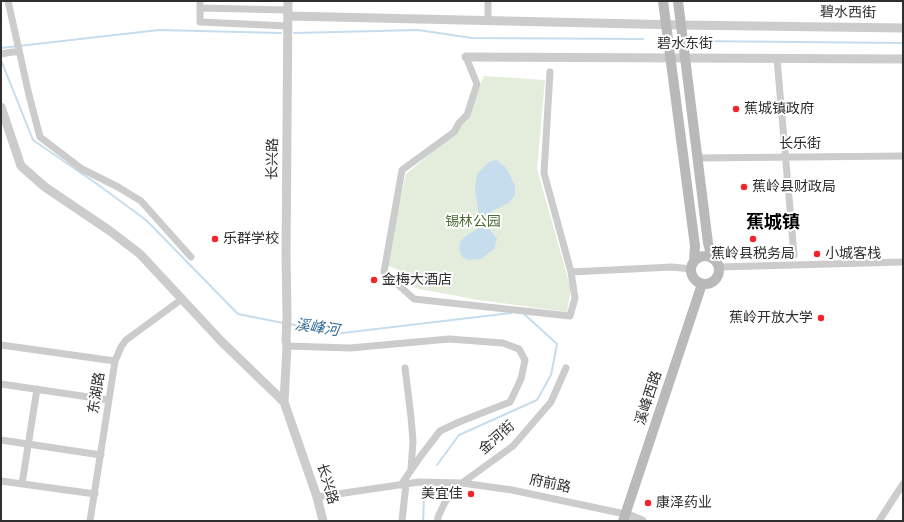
<!DOCTYPE html>
<meta charset="utf-8">
<style>
body{margin:0}
#map{position:relative;width:904px;height:522px;overflow:hidden;background:#fff;font-family:Helvetica,sans-serif}
canvas{display:block}
.frame{position:absolute;inset:0;border:2px solid #2f2f2f;pointer-events:none}
</style>
<div id="map">
<canvas width="904" height="522"></canvas>
<div class="frame"></div>
</div>
<script>
const g = document.querySelector('canvas').getContext('2d');
g.lineJoin = 'round';
function fillPath(path, color) { g.fillStyle = color; g.fill(path, 'evenodd'); }
const toPath = rows => new Path2D(rows.map(r => 'M' + r).join(''));
function strokePath(path, color, width, dash) { g.strokeStyle = color; g.lineWidth = width; g.lineCap = dash ? 'butt' : 'round'; g.setLineDash(dash || []); g.stroke(path); }
function drawText(font, color, halo, rows, align = 'center') {
  g.font = font + ' Helvetica,"Noto Sans SC",sans-serif'; g.lineWidth = 4; g.setLineDash([]); g.textBaseline = 'middle'; g.strokeStyle = halo; g.fillStyle = color; for (const [text, x, y, turn = 0] of rows) {
    g.save(); g.translate(x, y); g.rotate((+turn || 0) * Math.PI / 180); g.textAlign = isNaN(turn) ? turn : align; if (halo) g.strokeText(text, 0, 0); g.fillText(text, 0, 0); g.restore();
  }
}
const green = toPath([
 [484,76,545,80,537,169,571,289,567,312,479,300,419,289,401,282,399,270,386,265,406,174,431,153,470,112]
]);
const water = toPath([
 [497,160,507,169,515,186,515,195,509,203,492,211,487,218,488,227,497,239,494,249,481,259,468,260,462,257,459,248,460,242,468,234,476,230,480,222,475,190,477,174,489,162]
]);
const stream = toPath([
 [294,33,418,30,472,38,643,39],
 [691,41,903,43],
 [1,48,159,30,281,33],
 [1,60,33,140,97,184,146,220,238,314,283,323],
 [290,324,334,334,511,313],
 [437,465,459,435,537,400,551,375,557,344,523,313],
 [423,521,424,500]
]);
const minor = toPath([
 [8,1,29,95,40,137,82,169,118,187,141,201,191,257],
 [200,1,200,22,288,26],
 [200,8,288,10],
 [488,20,488,1],
 [1,54,12,52,19,52],
 [466,57,477,84,467,115,459,123,454,132,402,170,384,272,414,299,570,316,575,298,571,272,544,173,550,72],
 [777,59,794,255],
 [697,158,903,156],
 [719,267,903,262],
 [571,272,672,267,691,269],
 [1,345,115,361],
 [287,346,350,348,449,339,503,343,519,349,525,360,521,379,510,402,459,422,440,431,420,457,401,485],
 [405,368,411,417,413,441,411,469],
 [1,384,109,400],
 [1,440,101,455],
 [1,481,95,494],
 [22,484,37,389],
 [317,497,419,482,462,483,512,490,625,514],
 [90,521,115,361,121,347,126,340,182,299],
 [402,521,406,484],
 [438,521,438,517,445,502,462,483,513,446,551,402,566,368],
 [879,521,903,484]
]);
const tertiary = toPath([
 [288,1,286,255,287,316,286,340,287,346,284,402,317,497,323,521],
 [288,16,681,25,903,28],
 [466,57,903,59],
 [1,107,21,166,45,187,110,231,140,254,221,341,284,402],
 [625,514,642,521]
]);
const secondary = toPath([
 [663,1,695,246,694,261],
 [678,1,708,243,712,258],
 '691 270a14 14 0 1 1 28 0a14 14 0 1 1-28 0Z',
 [623,521,702,284]
]);
const markers = [
 [736,109,4,"#f2242b"],
 [744,187,4,"#f2242b"],
 [215,239,4,"#f2242b"],
 [753,239,4,"#f2242b"],
 [817,254,4,"#f2242b"],
 [374,280,4,"#f2242b"],
 [821,318,4,"#f2242b"],
 [471,494,4,"#f2242b"],
 [648,503,4,"#f2242b"]
];
const streetNames = [
 ["碧水西街",848,13,1],
 ["碧水东街",685,44],
 ["长乐街",800,144],
 ["长兴路",273,159,-89],
 ["东湖路",97,393,-81],
 ["溪峰西路",649,398,-72],
 ["金河街",497,438,-41],
 ["长兴路",327,484,73],
 ["府前路",550,484,12]
];
const poiNames = [
 ["蕉城镇政府",744,109],
 ["蕉岭县财政局",752,187],
 ["乐群学校",223,239],
 ["蕉岭县税务局",753,254,"center"],
 ["小城客栈",825,254],
 ["金梅大酒店",382,280],
 ["蕉岭开放大学",813,318,"right"],
 ["美宜佳",463,494,"right"],
 ["康泽药业",656,503]
];
const parkNames = [
 ["锡林公园",473,222]
];
const waterNames = [
 ["溪峰河",317,328,8]
];
const districtNames = [
 ["蕉城镇",773,223]
];
fillPath(green, '#e4eddb');
fillPath(water, '#c6ddee');
strokePath(stream, '#c6ddee', 2);
strokePath(minor, '#ccc', 7);
strokePath(tertiary, '#ccc', 9);
strokePath(secondary, '#b9b9b9', 10);
for (const [x, y, r, color] of markers) { const dot = new Path2D(); dot.arc(x, y, r, 0, 2 * Math.PI); g.fillStyle = color; g.fill(dot); strokePath(dot, '#fff', 1.5); }
drawText('14px', '#2f2f2f', '#fff', streetNames);
drawText('14px', '#2f2f2f', '#fff', poiNames, 'left');
drawText('14px', '#4f6e39', '#fff', parkNames);
drawText('italic 15px', '#366d97', '#fff', waterNames);
drawText('bold 18px', '#000', '#fff', districtNames);
</script>
